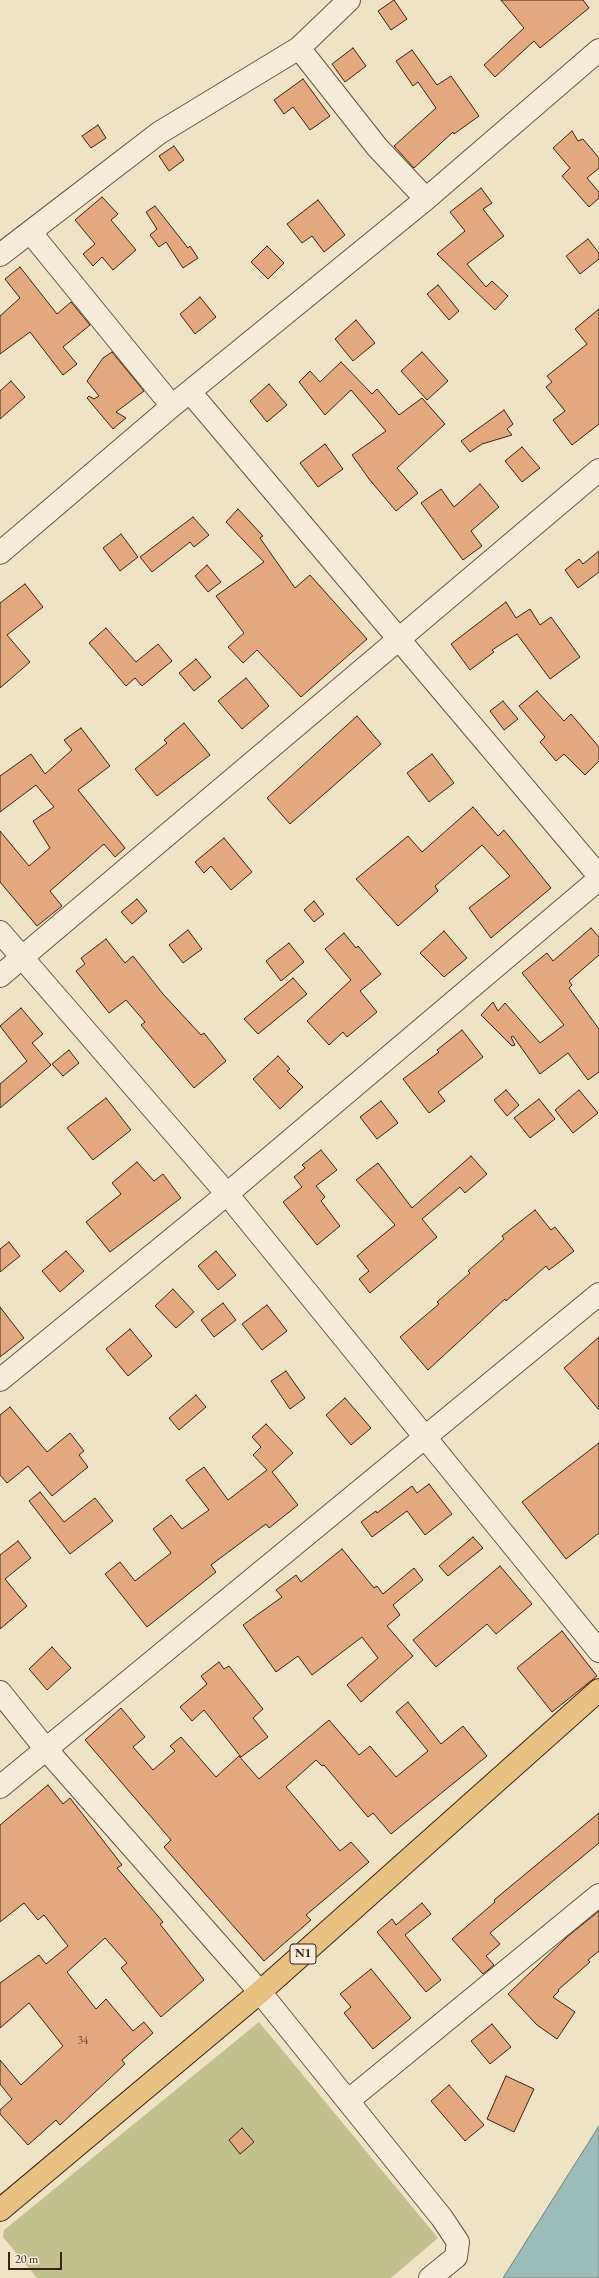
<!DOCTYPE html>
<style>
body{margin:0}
#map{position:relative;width:599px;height:2278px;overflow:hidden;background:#efe3c5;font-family:"EB Garamond",serif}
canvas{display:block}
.scale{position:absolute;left:8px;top:2252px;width:54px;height:18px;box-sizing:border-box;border:2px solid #392419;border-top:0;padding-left:5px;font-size:12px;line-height:14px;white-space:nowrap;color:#392419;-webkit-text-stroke:3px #f5edd9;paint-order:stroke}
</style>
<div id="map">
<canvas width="599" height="2278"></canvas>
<div class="scale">20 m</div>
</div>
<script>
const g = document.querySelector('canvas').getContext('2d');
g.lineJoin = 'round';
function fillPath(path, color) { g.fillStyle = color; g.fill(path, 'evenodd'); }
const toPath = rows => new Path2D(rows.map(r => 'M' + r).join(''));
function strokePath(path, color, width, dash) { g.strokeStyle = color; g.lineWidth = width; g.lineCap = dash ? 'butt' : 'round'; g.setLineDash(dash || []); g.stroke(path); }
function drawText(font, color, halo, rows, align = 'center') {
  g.font = font + ' "EB Garamond",serif'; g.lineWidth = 3; g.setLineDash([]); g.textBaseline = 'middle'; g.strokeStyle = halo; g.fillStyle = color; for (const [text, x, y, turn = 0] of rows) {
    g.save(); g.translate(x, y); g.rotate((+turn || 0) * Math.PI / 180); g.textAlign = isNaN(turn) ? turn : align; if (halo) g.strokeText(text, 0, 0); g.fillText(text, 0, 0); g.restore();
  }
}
const green = toPath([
 [259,2022,438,2238,391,2278,37,2278,3,2237,4,2230]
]);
const water = toPath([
 [599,2126,599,2278,503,2278,599,2126]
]);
const building = toPath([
 [394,0,407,19,391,30,378,11,394,0],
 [501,0,583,0,589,8,540,48,534,41,495,77,484,65,524,28,501,0],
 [353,48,366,66,345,82,332,64,353,48],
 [412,50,437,85,451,76,479,116,454,134,453,132,414,168,394,146,436,108,418,82,413,86,396,61,412,50],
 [303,79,330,116,310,130,293,107,284,114,274,100,303,79],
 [98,125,106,138,91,148,82,136,98,125],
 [572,131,578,141,583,139,599,158,599,168,587,178,599,192,599,198,589,207,562,176,570,168,553,148,572,131],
 [174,146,184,160,169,171,159,156,174,146],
 [481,188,492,203,483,209,504,236,467,264,486,287,492,281,508,296,495,310,437,254,465,231,450,212,481,188],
 [102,197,118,214,111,220,136,250,113,270,102,257,93,266,83,254,95,244,75,220,102,197],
 [318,200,345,235,324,252,312,236,302,243,287,224,318,200],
 [155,206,188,248,190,246,198,258,183,268,166,242,159,247,150,235,157,229,146,212,155,206],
 [588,239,599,253,599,259,580,274,566,256,588,239],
 [267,246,284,263,268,279,251,262,267,246],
 [20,267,57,314,71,302,90,325,63,347,77,364,63,375,30,332,0,354,0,316,20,298,5,279,20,267],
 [438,285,459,311,449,320,427,294,438,285],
 [200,297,216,317,195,334,180,314,200,297],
 [599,309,599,424,572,445,553,420,565,411,546,387,552,382,547,376,587,344,575,329,599,309],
 [356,320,375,343,353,361,335,339,356,320],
 [112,352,144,391,116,412,126,418,113,429,87,398,89,396,94,399,99,396,87,381,103,358,112,352],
 [422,352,448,381,427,400,401,371,422,352],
 [341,362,372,394,377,389,399,415,422,398,445,424,397,468,418,493,396,511,369,479,352,455,386,431,351,390,325,415,299,382,310,371,320,382,341,362],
 [11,381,25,397,0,419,0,391,11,381],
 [269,384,287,405,267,422,250,401,269,384],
 [504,410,513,424,507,429,512,435,482,444,470,452,461,441,504,410],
 [325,444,343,469,318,487,300,463,325,444],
 [522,447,540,468,522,482,505,461,522,447],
 [480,484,499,507,471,531,482,546,463,560,421,503,441,489,454,507,480,484],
 [238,509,263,536,260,538,295,588,310,575,367,639,301,697,257,650,243,663,228,647,244,633,216,596,264,562,226,522,238,509],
 [193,517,209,535,194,547,190,542,152,572,140,557,193,517],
 [121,534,138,557,120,571,103,548,121,534],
 [599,551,599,572,578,588,565,570,579,559,583,564,599,551],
 [207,565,221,582,208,592,195,576,207,565],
 [25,584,43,607,7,635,30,662,0,688,0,603,25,584],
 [506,602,516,618,530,609,540,625,551,617,580,657,550,679,517,634,492,650,494,652,470,670,451,644,506,602],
 [106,628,136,662,158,644,172,661,142,686,135,678,126,686,89,643,106,628],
 [196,659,211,677,194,691,179,673,196,659],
 [246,678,269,706,242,729,218,701,246,678],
 [537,691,564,721,571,714,599,747,599,761,585,775,564,754,556,761,540,742,545,737,519,706,537,691],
 [503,701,518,719,504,730,490,711,503,701],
 [357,716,381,744,290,824,267,798,357,716],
 [184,723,210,755,157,796,135,769,167,743,164,740,184,723],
 [81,728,110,766,78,790,125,848,115,857,104,844,50,891,62,906,37,926,0,882,0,831,29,866,50,848,33,821,54,807,36,785,0,812,0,776,31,754,45,774,72,750,64,740,81,728],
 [432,754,454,783,429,802,407,773,432,754],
 [473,807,498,836,504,830,551,888,491,938,469,908,510,876,482,845,435,886,438,891,398,926,356,879,408,836,422,852,473,807],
 [224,838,252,872,231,890,211,866,204,873,195,862,224,838],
 [137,899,147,911,132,924,121,912,137,899],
 [314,901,324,914,314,922,304,910,314,901],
 [591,928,599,937,599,955,569,981,572,985,569,988,599,1029,599,1072,588,1080,568,1053,540,1074,513,1036,511,1037,515,1045,512,1046,481,1015,493,1002,498,1011,505,1003,540,1043,564,1025,522,973,547,953,553,961,591,928],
 [188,930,202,949,183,963,169,945,188,930],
 [444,931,467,958,444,977,420,953,444,931],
 [344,933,356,948,358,946,381,974,360,991,377,1012,347,1037,343,1032,329,1045,307,1021,351,980,325,949,344,933],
 [106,939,125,963,133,956,163,994,201,1035,204,1033,226,1061,194,1088,141,1025,145,1022,126,1000,109,1013,76,971,85,964,81,958,106,939],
 [289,943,304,962,281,981,266,961,289,943],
 [293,978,307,994,258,1034,244,1019,293,978],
 [21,1008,43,1034,32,1043,51,1065,0,1108,0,1084,27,1061,0,1026,21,1008],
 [462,1030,483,1057,438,1092,445,1101,429,1113,403,1079,439,1052,437,1050,462,1030],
 [69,1050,79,1063,63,1076,52,1064,69,1050],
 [278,1056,290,1069,287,1071,303,1087,280,1109,253,1079,278,1056],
 [506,1090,519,1105,507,1116,494,1100,506,1090],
 [579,1090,598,1113,573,1133,555,1110,579,1090],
 [106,1098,131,1130,93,1160,67,1128,106,1098],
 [539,1099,555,1119,530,1138,514,1118,539,1099],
 [381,1101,398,1123,377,1139,360,1117,381,1101],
 [321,1150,337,1170,316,1186,325,1197,321,1201,340,1226,317,1245,283,1202,302,1187,294,1177,305,1168,302,1165,321,1150],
 [471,1156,487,1174,465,1193,460,1187,422,1219,437,1237,370,1293,359,1279,369,1271,357,1256,395,1225,356,1180,378,1163,412,1208,471,1156],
 [137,1162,154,1181,163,1174,181,1198,110,1252,86,1222,121,1194,112,1183,137,1162],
 [535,1210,551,1230,555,1227,574,1251,549,1270,546,1266,506,1301,505,1299,428,1370,400,1337,439,1304,437,1302,470,1273,468,1271,504,1239,502,1236,535,1210],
 [9,1242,20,1256,0,1272,0,1249,9,1242],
 [66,1251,84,1271,60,1292,42,1271,66,1251],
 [216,1251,236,1275,218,1290,198,1266,216,1251],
 [173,1289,194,1312,176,1328,155,1306,173,1289],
 [223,1303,236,1320,214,1337,201,1320,223,1303],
 [267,1305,287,1331,262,1350,242,1324,267,1305],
 [0,1307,24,1338,0,1357,0,1307],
 [130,1329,152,1356,128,1376,106,1349,130,1329],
 [599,1337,599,1410,564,1368,599,1337],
 [286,1371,305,1398,290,1409,271,1381,286,1371],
 [196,1395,206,1407,179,1430,169,1418,196,1395],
 [345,1398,371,1428,351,1445,326,1415,345,1398],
 [10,1407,47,1452,70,1433,84,1451,79,1455,88,1467,52,1496,28,1466,7,1483,0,1475,0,1415,10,1407],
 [266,1424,293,1453,272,1472,298,1505,269,1528,266,1524,211,1565,216,1572,147,1627,105,1574,120,1562,135,1581,171,1553,153,1529,171,1515,182,1529,209,1510,186,1480,204,1467,228,1500,267,1470,253,1455,261,1447,252,1437,266,1424],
 [599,1443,599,1533,566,1559,522,1502,599,1443],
 [429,1484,452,1514,425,1535,407,1511,372,1537,361,1522,376,1511,377,1513,412,1486,417,1493,429,1484],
 [40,1492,64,1522,95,1498,113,1521,70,1554,29,1501,40,1492],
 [473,1537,483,1548,448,1576,439,1566,473,1537],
 [18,1541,31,1558,5,1579,27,1606,0,1629,0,1555,18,1541],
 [342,1549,374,1588,377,1586,383,1594,414,1568,423,1580,393,1605,400,1615,387,1626,413,1656,361,1702,347,1685,378,1658,362,1637,312,1675,298,1656,276,1672,243,1625,282,1597,276,1590,296,1575,301,1582,342,1549],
 [500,1566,532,1604,496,1634,487,1624,436,1667,413,1640,500,1566],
 [562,1631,597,1676,552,1712,517,1668,562,1631],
 [52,1647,71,1668,47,1690,29,1669,52,1647],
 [219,1662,224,1669,229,1666,263,1709,253,1718,268,1737,241,1757,204,1710,192,1721,180,1707,207,1684,201,1676,219,1662],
 [408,1702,441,1744,463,1726,487,1756,391,1834,373,1813,368,1817,324,1765,322,1766,316,1760,286,1787,340,1851,351,1842,369,1862,306,1915,311,1920,264,1961,164,1847,171,1840,85,1740,121,1708,145,1737,133,1747,153,1770,175,1751,170,1746,181,1737,216,1777,239,1756,259,1779,329,1720,359,1755,370,1746,396,1777,428,1751,396,1712,408,1702],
 [48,1785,63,1804,70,1798,122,1865,117,1868,163,1922,160,1924,204,1980,161,2017,121,1968,127,1963,105,1938,67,1972,96,2009,106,1999,133,2031,144,2022,153,2033,122,2060,125,2064,60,2125,56,2120,28,2145,0,2114,0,2110,12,2099,0,2084,0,2060,21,2085,63,2046,29,2003,0,2028,0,1983,39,1955,46,1964,68,1946,44,1915,38,1920,24,1903,0,1922,0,1825,48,1785],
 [599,1813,599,1843,490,1933,500,1944,486,1956,494,1965,483,1974,452,1939,495,1902,494,1900,599,1813],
 [422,1903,431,1914,405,1935,441,1980,426,1992,377,1932,392,1919,396,1925,422,1903],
 [599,1911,599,1951,588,1960,590,1962,558,1990,559,1991,553,1997,575,2012,557,2039,537,2025,508,1994,567,1937,599,1911],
 [371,1969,411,2018,373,2049,344,2013,351,2007,340,1994,371,1969],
 [492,2024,511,2047,490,2064,471,2041,492,2024],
 [506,2076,534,2089,514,2132,487,2119,506,2076],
 [449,2085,484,2125,465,2141,431,2101,449,2085],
 [242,2128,254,2142,240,2154,229,2140,242,2128]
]);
const minor = toPath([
 [299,48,377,147,426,199],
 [31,233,172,406],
 [0,255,159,133,299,48,349,0],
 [190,392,599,876],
 [0,553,172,406,426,199,599,50],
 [0,932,227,1194,599,1651],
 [0,976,599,470],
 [0,1380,227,1194,599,879],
 [0,1692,45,1748,260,1992,442,2218,458,2242,456,2257,430,2278],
 [0,1787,599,1294],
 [349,2100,599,1895]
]);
const highway = toPath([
 [0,2210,260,1992,599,1690]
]);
const numberNames = [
 ["34",83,2041]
];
const shields = [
 [303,1954,26]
];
const shieldNames = [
 ["N1",303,1954]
];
fillPath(green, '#c1c18f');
fillPath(water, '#9bbdba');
strokePath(water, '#74807a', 1);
fillPath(building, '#e4a87f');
strokePath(building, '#392419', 1);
strokePath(minor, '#665444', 24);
strokePath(highway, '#392419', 24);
strokePath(minor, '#f5edd9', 22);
strokePath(highway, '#e8c282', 22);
drawText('11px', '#644532', null, numberNames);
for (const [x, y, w] of shields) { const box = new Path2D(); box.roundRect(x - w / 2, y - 10, w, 20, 3); g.fillStyle = '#f5edd9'; g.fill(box); strokePath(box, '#392419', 1); }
drawText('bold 12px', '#392419', null, shieldNames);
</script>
